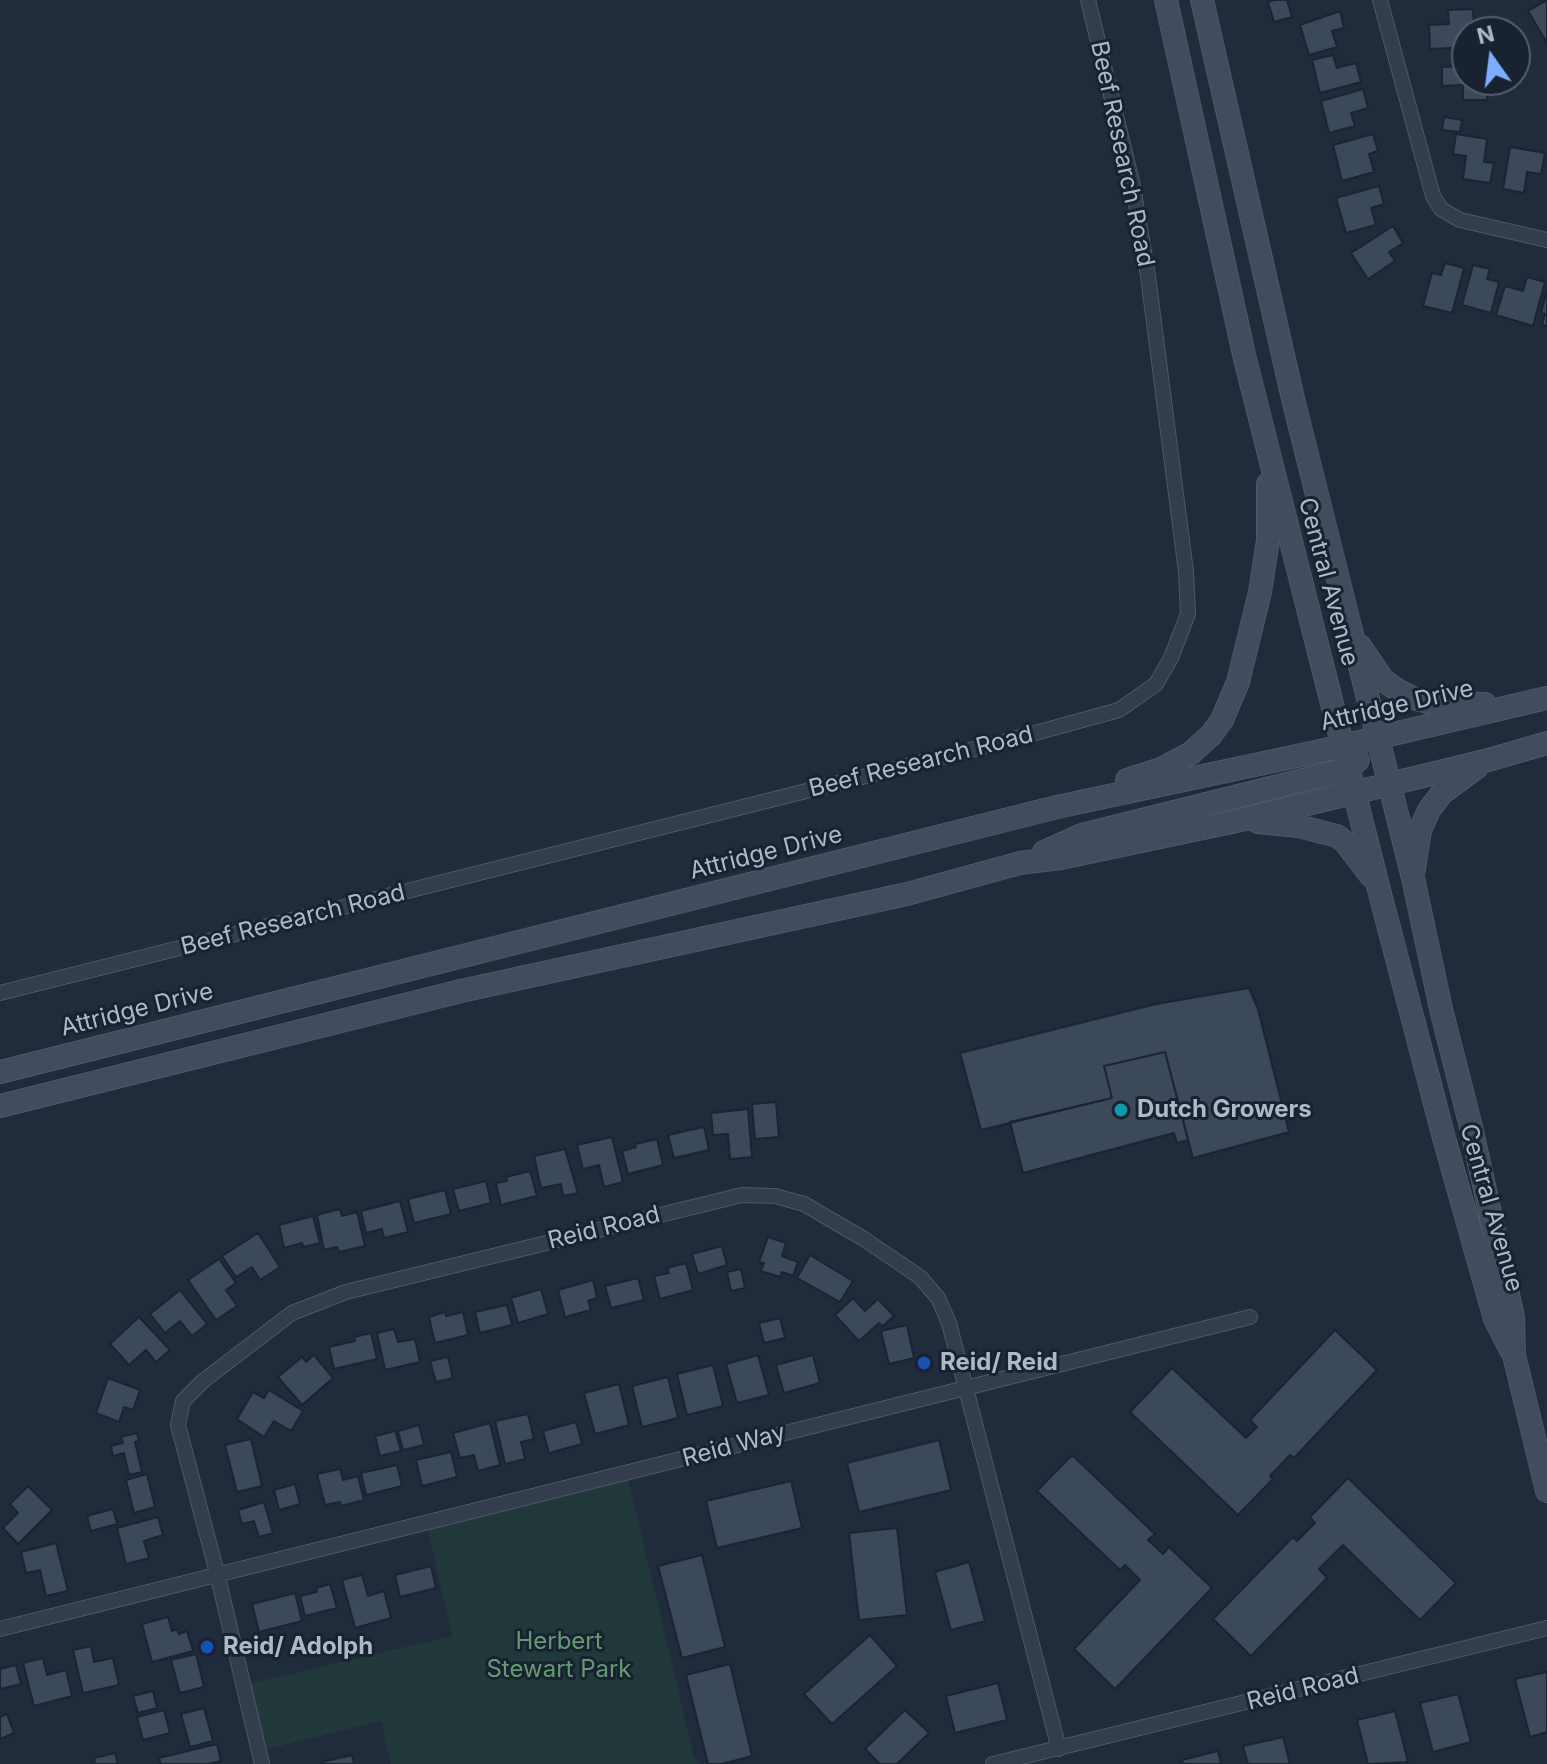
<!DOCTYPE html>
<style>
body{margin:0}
#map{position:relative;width:1547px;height:1764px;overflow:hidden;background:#202b3b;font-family:Inter,sans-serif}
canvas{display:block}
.north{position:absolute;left:1451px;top:16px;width:80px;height:80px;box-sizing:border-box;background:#192230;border:2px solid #555e6c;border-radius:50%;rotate:346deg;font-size:22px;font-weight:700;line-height:32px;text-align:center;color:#afb8c7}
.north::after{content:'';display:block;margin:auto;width:28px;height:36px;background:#7dadfe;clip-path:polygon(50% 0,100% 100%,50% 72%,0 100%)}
</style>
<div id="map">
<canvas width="1547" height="1764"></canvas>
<div class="north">N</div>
</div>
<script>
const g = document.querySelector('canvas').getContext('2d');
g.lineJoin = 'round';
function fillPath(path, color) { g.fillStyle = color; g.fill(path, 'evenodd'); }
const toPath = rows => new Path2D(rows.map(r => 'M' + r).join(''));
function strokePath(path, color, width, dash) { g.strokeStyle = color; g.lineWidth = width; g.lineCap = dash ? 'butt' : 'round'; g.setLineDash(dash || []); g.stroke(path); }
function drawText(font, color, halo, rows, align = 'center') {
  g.font = font + ' Inter,sans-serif'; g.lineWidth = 6; g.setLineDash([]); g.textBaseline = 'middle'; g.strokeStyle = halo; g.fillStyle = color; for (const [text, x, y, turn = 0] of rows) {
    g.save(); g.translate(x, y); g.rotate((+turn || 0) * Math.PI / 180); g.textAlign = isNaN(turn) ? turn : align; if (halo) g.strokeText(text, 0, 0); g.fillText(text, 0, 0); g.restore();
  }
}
const green = toPath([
 [627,1474,694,1757,701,1764,391,1764,381,1721,259,1751,244,1685,452,1636,426,1522]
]);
const building = toPath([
 [1274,0,1287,0,1292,17,1274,22,1268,2,1274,0],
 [1547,0,1547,43,1528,11,1547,0],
 [1473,9,1474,32,1467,32,1467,47,1430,49,1429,25,1449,24,1448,10,1473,9],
 [1340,11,1344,28,1332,31,1337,47,1309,55,1300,25,1340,11],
 [1333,55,1337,68,1356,63,1361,82,1320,93,1312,60,1333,55],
 [1467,66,1467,80,1486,80,1487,100,1463,100,1463,85,1442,86,1442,67,1467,66],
 [1363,89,1368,108,1351,113,1355,126,1329,133,1321,101,1363,89],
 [1444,117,1462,120,1460,132,1442,130,1444,117],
 [1373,134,1378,151,1369,154,1374,172,1342,181,1333,145,1373,134],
 [1456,134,1487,139,1484,162,1494,163,1490,183,1463,179,1466,156,1453,154,1456,134],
 [1510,147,1545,153,1541,174,1527,172,1524,193,1503,189,1510,147],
 [1379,186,1384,204,1371,208,1376,225,1346,233,1336,198,1379,186],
 [1393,226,1403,243,1389,252,1395,261,1368,279,1351,253,1393,226],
 [1445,263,1464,268,1452,313,1423,306,1432,273,1441,275,1445,263],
 [1473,265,1490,269,1487,279,1499,282,1491,313,1462,305,1473,265],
 [1527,277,1545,282,1533,326,1496,315,1505,286,1523,291,1527,277],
 [1547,290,1547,326,1542,325,1545,314,1541,313,1547,290],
 [1249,988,1258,1009,1289,1132,1193,1158,1165,1052,1104,1066,1112,1098,981,1130,960,1053,1156,1004,1249,988],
 [1165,1052,1188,1140,1177,1143,1174,1133,1023,1173,1010,1122,1112,1098,1104,1066,1165,1052],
 [776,1102,779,1137,755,1139,752,1104,776,1102],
 [748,1109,752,1157,730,1159,728,1134,713,1135,711,1113,748,1109],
 [704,1127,709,1150,674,1158,668,1135,704,1127],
 [612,1137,623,1182,604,1187,599,1165,583,1169,577,1145,612,1137],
 [657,1139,663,1165,628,1174,622,1151,636,1147,635,1144,657,1139],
 [565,1149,578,1193,563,1196,561,1184,541,1188,534,1156,565,1149],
 [530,1171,537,1196,501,1205,496,1183,507,1181,506,1177,530,1171],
 [486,1181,491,1203,459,1211,453,1189,486,1181],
 [445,1190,451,1214,414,1223,408,1199,445,1190],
 [400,1201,408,1232,384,1238,382,1229,366,1233,361,1211,400,1201],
 [340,1209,342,1216,357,1212,365,1246,339,1252,337,1247,324,1250,317,1215,340,1209],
 [313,1216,320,1243,303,1247,302,1243,284,1248,279,1225,313,1216],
 [258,1233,280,1267,260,1280,252,1267,236,1277,222,1256,258,1233],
 [768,1237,786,1243,782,1256,798,1262,793,1276,782,1272,780,1277,761,1271,764,1263,759,1262,768,1237],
 [722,1246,727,1265,698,1274,692,1254,722,1246],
 [810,1255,853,1281,840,1302,797,1278,810,1255],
 [219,1259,236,1283,226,1290,237,1306,216,1320,188,1280,219,1259],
 [686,1263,693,1290,660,1299,654,1276,669,1273,667,1268,686,1263],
 [741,1269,745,1288,731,1291,727,1272,741,1269],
 [638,1278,644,1300,611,1308,605,1286,638,1278],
 [593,1280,597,1298,588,1301,591,1310,565,1317,558,1290,593,1280],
 [541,1289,548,1314,518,1323,511,1298,541,1289],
 [180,1290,207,1324,192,1336,180,1321,165,1333,150,1314,180,1290],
 [853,1298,865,1311,878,1299,894,1316,883,1326,879,1323,859,1341,835,1315,853,1298],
 [507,1305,512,1325,480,1333,475,1312,507,1305],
 [445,1312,446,1316,463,1312,468,1335,435,1343,429,1317,445,1312],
 [139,1317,170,1350,156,1362,146,1350,129,1365,110,1344,139,1317],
 [780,1318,785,1338,764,1343,759,1323,780,1318],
 [907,1325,914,1358,889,1364,881,1331,907,1325],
 [394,1329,398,1342,415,1339,420,1362,385,1370,377,1333,394,1329],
 [1335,1330,1377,1370,1294,1458,1290,1455,1270,1476,1273,1479,1238,1515,1130,1412,1172,1368,1246,1438,1257,1427,1250,1420,1335,1330],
 [371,1333,377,1359,334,1369,329,1347,355,1341,354,1337,371,1333],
 [314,1355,333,1378,302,1405,278,1377,302,1357,306,1362,314,1355],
 [758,1355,769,1395,737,1403,726,1364,758,1355],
 [813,1355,820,1383,784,1393,776,1365,813,1355],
 [448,1357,453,1378,436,1382,430,1361,448,1357],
 [713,1365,723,1406,687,1415,677,1374,713,1365],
 [668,1377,678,1418,642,1427,632,1386,668,1377],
 [108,1378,140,1390,133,1410,124,1407,119,1422,96,1413,108,1378],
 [619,1384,629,1425,595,1434,584,1393,619,1384],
 [269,1390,303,1411,291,1431,274,1421,264,1437,237,1419,253,1392,264,1398,269,1390],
 [528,1414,534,1439,521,1442,525,1459,505,1464,495,1421,528,1414],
 [576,1422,582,1444,549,1453,543,1431,576,1422],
 [490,1423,500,1465,478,1471,474,1455,460,1458,453,1433,490,1423],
 [419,1425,424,1445,403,1450,398,1431,419,1425],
 [395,1431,401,1451,380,1456,375,1436,395,1431],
 [137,1433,139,1441,135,1442,142,1472,129,1475,124,1453,113,1456,111,1446,123,1443,121,1437,137,1433],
 [251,1439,262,1486,237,1492,225,1445,251,1439],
 [939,1440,951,1490,859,1512,847,1463,939,1440],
 [451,1452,457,1477,422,1486,416,1460,451,1452],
 [1072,1455,1155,1534,1148,1540,1163,1554,1169,1547,1212,1588,1115,1689,1074,1649,1140,1580,1125,1565,1120,1570,1037,1491,1072,1455],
 [397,1465,402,1486,366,1495,361,1473,397,1465],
 [340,1469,343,1480,358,1476,364,1500,341,1506,340,1502,325,1505,317,1474,340,1469],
 [147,1474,155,1507,134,1513,126,1480,147,1474],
 [1348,1478,1456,1583,1420,1620,1343,1545,1319,1569,1327,1578,1251,1656,1213,1619,1293,1537,1297,1541,1315,1523,1310,1517,1348,1478],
 [791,1481,802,1528,717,1548,706,1501,791,1481],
 [295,1484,300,1504,279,1510,274,1490,295,1484],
 [28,1486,52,1510,18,1544,3,1528,18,1513,10,1504,28,1486],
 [264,1502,273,1533,259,1537,254,1521,242,1524,238,1510,264,1502],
 [113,1509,117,1524,91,1531,87,1516,113,1509],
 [158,1517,163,1535,144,1541,149,1558,126,1564,117,1528,158,1517],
 [897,1528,907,1615,859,1620,849,1533,897,1528],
 [56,1543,68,1591,46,1596,40,1570,26,1573,21,1552,56,1543],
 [702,1555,725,1647,682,1658,658,1566,702,1555],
 [969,1562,985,1621,951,1630,935,1572,969,1562],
 [431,1566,436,1588,400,1597,395,1575,431,1566],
 [362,1575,368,1596,384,1591,391,1618,355,1628,342,1580,362,1575],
 [330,1584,337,1608,305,1616,300,1596,317,1592,316,1588,330,1584],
 [295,1593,302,1621,259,1632,252,1604,295,1593],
 [168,1617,172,1631,177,1629,179,1634,187,1631,193,1651,152,1662,142,1624,168,1617],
 [870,1635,897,1666,832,1724,804,1694,870,1635],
 [91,1646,94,1662,113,1658,119,1685,83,1693,73,1650,91,1646],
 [196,1654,204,1687,180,1693,171,1660,196,1654],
 [43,1658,47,1675,66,1670,72,1696,34,1706,23,1663,43,1658],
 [730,1664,752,1756,722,1764,708,1764,686,1675,730,1664],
 [16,1665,21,1684,0,1689,0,1669,16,1665],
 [1547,1672,1547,1732,1530,1737,1515,1679,1547,1672],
 [998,1683,1007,1720,955,1733,946,1696,998,1683],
 [153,1691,157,1708,138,1713,133,1696,153,1691],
 [1458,1694,1471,1742,1433,1752,1420,1703,1458,1694],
 [204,1708,213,1741,190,1747,181,1714,204,1708],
 [164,1710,170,1733,143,1740,137,1717,164,1710],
 [905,1710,929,1733,897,1764,880,1764,865,1749,905,1710],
 [1395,1711,1408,1762,1368,1764,1357,1720,1395,1711],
 [7,1714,14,1733,0,1739,0,1717,7,1714],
 [1283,1737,1290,1764,1248,1764,1243,1746,1283,1737],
 [217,1744,221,1761,208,1764,161,1764,159,1758,217,1744],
 [1218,1751,1221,1764,1183,1764,1182,1760,1218,1751],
 [115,1753,118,1764,95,1764,94,1758,115,1753],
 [352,1755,354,1764,322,1764,322,1762,352,1755]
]);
const minor = toPath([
 [1380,0,1433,196,1441,209,1460,220,1547,240],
 [0,993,1006,741,1119,710,1156,684,1171,658,1188,614,1186,572,1148,276,1133,186,1088,0],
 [0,1629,1250,1317],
 [262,1764,217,1573,178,1425,183,1401,203,1381,292,1313,346,1292,742,1195,775,1196,804,1204,864,1239,920,1277,938,1298,949,1323,1059,1749],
 [993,1764,1547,1628]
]);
const secondary = toPath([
 [1166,0,1245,359,1378,886,1444,1138,1495,1319,1511,1350],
 [1202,0,1294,403,1413,878,1441,1009,1472,1131,1513,1317,1514,1355,1547,1491],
 [1360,646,1383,680,1397,690,1413,698,1431,703,1485,704],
 [1127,780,1161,769,1191,753,1211,735,1222,720,1238,682,1260,592,1268,540,1268,484],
 [1258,822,1298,826,1337,836,1345,842,1371,876],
 [1044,852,1082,835,1331,773,1349,768,1358,760],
 [1414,869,1420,830,1429,810,1442,793,1477,767],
 [0,1072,1057,807,1325,750,1547,698],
 [0,1106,461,991,907,894,1020,863,1061,858,1241,820,1485,761,1547,743]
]);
const markers = [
 [1121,1110,8,"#0f9aa8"],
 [924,1363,8,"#1a4fb4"],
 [207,1647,8,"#1a4fb4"]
];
const streetNames = [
 ["Beef Research Road",1122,154,78],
 ["Central Avenue",1328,582,75],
 ["Attridge Drive",1397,706,-13],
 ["Beef Research Road",921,762,-14],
 ["Attridge Drive",766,853,-14],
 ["Beef Research Road",293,920,-14],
 ["Attridge Drive",137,1010,-14],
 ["Central Avenue",1491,1208,74],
 ["Reid Road",604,1228,-14],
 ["Reid Way",734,1446,-15],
 ["Reid Road",1303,1689,-14]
];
const poiNames = [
 ["Dutch Growers",1137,1110],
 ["Reid/ Reid",940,1363],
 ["Reid/ Adolph",223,1647]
];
const parkNames = [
 ["Herbert",559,1642],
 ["Stewart Park",559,1670]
];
fillPath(green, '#22393c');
fillPath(building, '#3c495b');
strokePath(building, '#1b2432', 2);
strokePath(minor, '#4f5866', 16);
strokePath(secondary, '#4f5866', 24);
strokePath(minor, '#343d4b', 14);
strokePath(secondary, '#424c5f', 22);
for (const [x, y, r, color] of markers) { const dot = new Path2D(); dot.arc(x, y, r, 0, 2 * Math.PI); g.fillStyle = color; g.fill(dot); strokePath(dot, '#192230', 3); }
drawText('24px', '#afb8c7', '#192230', streetNames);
drawText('bold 24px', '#afb8c7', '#192230', poiNames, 'left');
drawText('24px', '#649a72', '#192230', parkNames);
</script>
